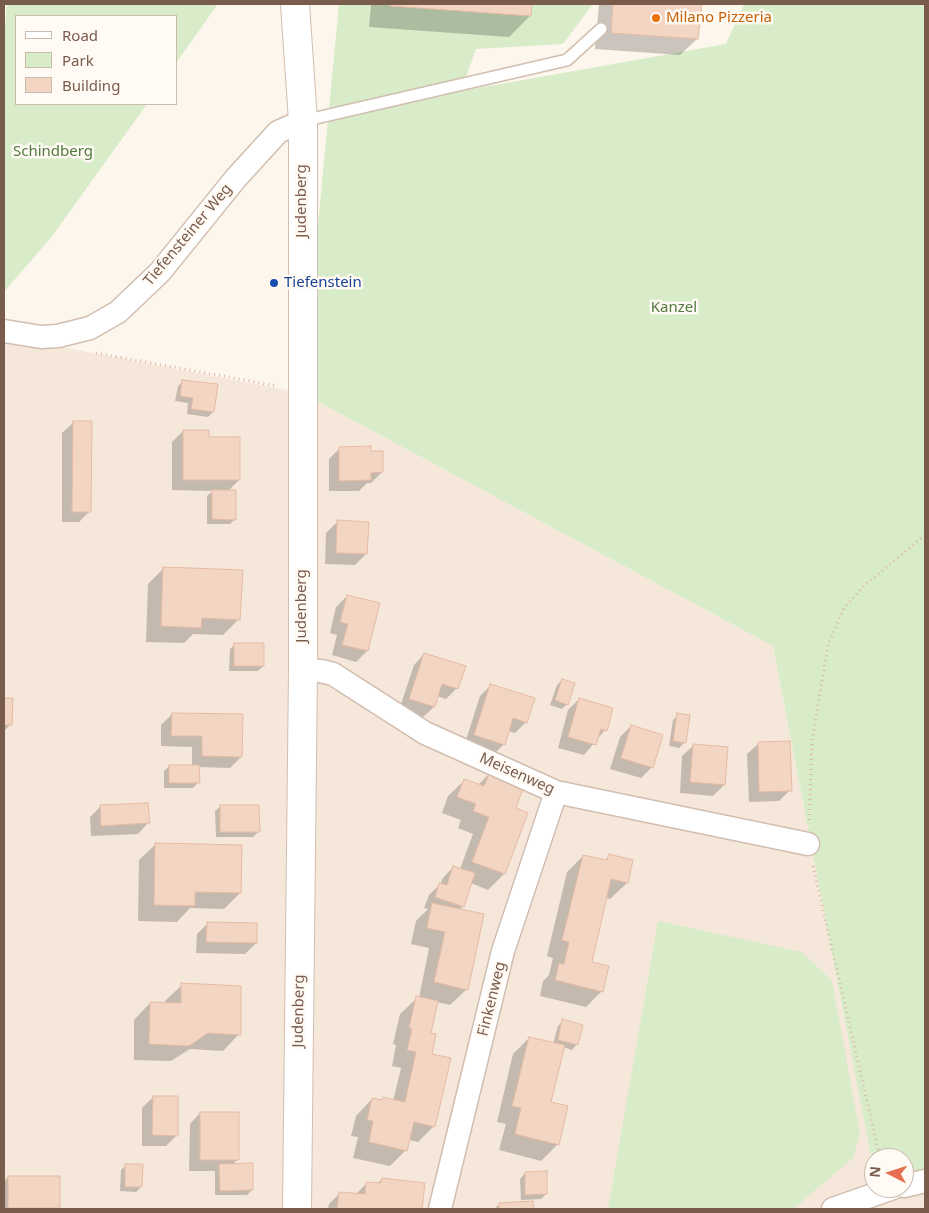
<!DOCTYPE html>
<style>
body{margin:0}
#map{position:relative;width:929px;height:1213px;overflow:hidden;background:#fdf6ec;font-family:"Noto Sans",sans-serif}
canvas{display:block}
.frame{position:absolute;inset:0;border:5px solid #7a5c4d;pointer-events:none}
.legend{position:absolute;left:15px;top:15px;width:162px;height:90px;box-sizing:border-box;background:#fffaf3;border:1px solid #cabbb1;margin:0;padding:6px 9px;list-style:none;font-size:15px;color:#7a5c4d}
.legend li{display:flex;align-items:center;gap:10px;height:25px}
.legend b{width:25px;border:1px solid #cabbb1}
.north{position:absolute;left:864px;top:1148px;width:50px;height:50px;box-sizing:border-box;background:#fffaf3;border:1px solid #cabbb1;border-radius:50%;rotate:275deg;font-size:14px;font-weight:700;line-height:20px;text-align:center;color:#7a5c4d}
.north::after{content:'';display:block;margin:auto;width:18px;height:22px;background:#e76f51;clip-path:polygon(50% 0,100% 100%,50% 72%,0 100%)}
</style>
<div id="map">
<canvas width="929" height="1213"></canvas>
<div class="frame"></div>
<ul class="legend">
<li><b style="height:6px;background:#fff"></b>Road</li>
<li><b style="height:14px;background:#d8ecc9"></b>Park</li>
<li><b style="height:14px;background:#f3d5c3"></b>Building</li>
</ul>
<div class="north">N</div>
</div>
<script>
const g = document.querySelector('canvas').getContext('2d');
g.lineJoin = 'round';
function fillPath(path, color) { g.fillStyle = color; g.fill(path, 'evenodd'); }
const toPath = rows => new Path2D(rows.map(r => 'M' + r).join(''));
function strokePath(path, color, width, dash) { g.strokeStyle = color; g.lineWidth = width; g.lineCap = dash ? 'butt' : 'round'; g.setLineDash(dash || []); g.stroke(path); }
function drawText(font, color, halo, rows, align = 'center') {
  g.font = font + ' "Noto Sans",sans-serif'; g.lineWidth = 5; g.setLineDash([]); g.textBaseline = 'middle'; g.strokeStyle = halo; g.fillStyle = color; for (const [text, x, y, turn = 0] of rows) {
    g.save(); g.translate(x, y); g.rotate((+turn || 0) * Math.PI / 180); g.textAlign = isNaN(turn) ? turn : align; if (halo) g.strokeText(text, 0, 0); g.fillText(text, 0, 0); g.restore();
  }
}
const residential = toPath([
 [4,336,302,393,773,646,874,1173,874,1188,880,1202,925,1195,925,1209,4,1209]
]);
const green = toPath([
 [7,4,218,4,176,63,176,16,16,16,16,104,147,104,53,235,4,292,4,38],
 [339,4,387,4,389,6,390,4,593,4,563,44,476,49,461,91,726,44,744,4,925,4,925,1195,880,1202,904,1188,904,1158,874,1158,874,1173,773,646,302,393],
 [658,921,802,952,832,981,860,1134,853,1158,793,1209,608,1209]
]);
const shadow = toPath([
 [371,4,531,4,530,16,509,37,369,27],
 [599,4,701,4,697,39,680,55,595,49],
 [183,381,213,412,208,417,187,414,188,403,175,401,178,386],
 [73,423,90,511,79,522,62,522,62,433],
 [183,431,208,438,239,480,228,491,235,519,230,524,207,524,207,496,213,491,172,490,172,442],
 [340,448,370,453,382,472,371,483,367,483,359,491,329,491,329,459],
 [337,522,366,554,355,565,325,564,326,533],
 [164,568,239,619,223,635,193,634,184,643,146,642,148,584],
 [347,596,367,651,356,662,332,655,337,635,330,633,336,607],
 [235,644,263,666,258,671,229,671,230,649],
 [424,654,457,688,446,699,437,696,434,707,423,717,399,710,414,665],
 [562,680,567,704,562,709,550,705,557,685],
 [491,685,526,722,515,733,508,731,504,744,493,755,464,746,480,696],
 [4,699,12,699,11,724,4,731],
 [579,699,605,730,584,755,558,748,568,710],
 [172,714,241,757,230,768,198,767,198,783,193,788,164,788,164,771,169,766,192,766,192,747,161,746,161,725],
 [678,715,685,742,679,748,669,746,673,720],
 [631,726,652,767,641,778,610,769,620,737],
 [758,744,790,790,779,801,749,802,747,754],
 [693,746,724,785,713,796,680,793,682,756],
 [490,773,514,809,504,874,488,890,471,883,463,906,459,910,467,989,450,1005,437,1002,430,1034,434,1126,418,1142,409,1140,406,1150,390,1166,353,1158,358,1137,351,1136,356,1116,372,1099,380,1101,383,1098,393,1101,401,1068,392,1066,396,1045,393,1044,400,1014,417,998,419,998,429,948,411,944,416,921,428,909,424,908,429,895,440,884,443,878,453,867,460,869,473,834,458,828,461,820,442,813,448,796,465,780,478,785],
 [101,806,148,823,138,834,91,836,90,817],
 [221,806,258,832,253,837,216,837,215,811],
 [156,844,240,893,224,909,190,908,177,922,138,921,139,860],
 [583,856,604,861,609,856,632,861,627,883,610,899,605,898,590,963,602,991,586,1007,540,996,543,981,549,975,553,958,547,956,567,872],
 [208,923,256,943,245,954,196,953,197,934],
 [182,985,239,1034,223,1051,190,1049,171,1061,134,1060,134,1020,150,1003,165,1004,165,1001],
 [563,1021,577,1044,572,1050,563,1047,549,1102,558,1144,541,1161,499,1150,506,1124,497,1122,513,1054,529,1038,553,1044,558,1026],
 [153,1097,177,1135,166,1146,142,1146,142,1108],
 [200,1113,237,1160,232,1165,252,1190,247,1195,215,1195,215,1171,189,1171,190,1124],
 [126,1165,141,1187,136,1192,120,1191,121,1170],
 [525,1173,546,1194,541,1199,521,1200,520,1179],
 [8,1177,58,1207,57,1209,4,1209,4,1181],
 [382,1179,423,1184,420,1209,328,1209,329,1204,340,1193,355,1195,367,1183,377,1184],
 [532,1203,532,1209,494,1209,500,1204]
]);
const building = toPath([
 [390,4,532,4,531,16,390,6,390,4],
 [613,4,702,4,698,39,611,33,613,4],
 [182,380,218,384,214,412,191,409,193,398,180,396,182,380],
 [73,421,92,421,91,512,72,512,73,421],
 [183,430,209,430,209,437,240,437,240,480,183,480,183,430],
 [371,446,371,451,383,451,383,472,371,473,371,480,339,481,339,447,371,446],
 [212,490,236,490,236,520,212,519,212,490],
 [337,520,369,522,367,554,336,553,337,520],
 [163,567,243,570,240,620,202,618,201,628,161,626,163,567],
 [347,595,380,603,368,651,342,645,348,624,340,622,347,595],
 [234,643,264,643,264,666,234,666,234,643],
 [424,653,466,666,458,689,442,684,435,707,409,699,424,653],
 [562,679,575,683,568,705,555,700,562,679],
 [490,684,535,698,527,723,513,718,505,745,474,735,490,684],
 [4,698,13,698,12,725,4,725,4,698],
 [579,698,613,708,607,731,601,729,596,745,568,737,579,698],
 [172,713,243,714,242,757,202,756,202,736,171,736,172,713],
 [677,713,690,715,686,743,673,741,677,713],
 [631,725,663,735,653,768,621,758,631,725],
 [790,741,792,791,759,792,758,742,790,741],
 [693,744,728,747,725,785,690,782,693,744],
 [169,765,199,765,200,783,169,783,169,765],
 [490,772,524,785,516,808,528,813,505,874,472,862,489,817,473,811,476,804,457,797,464,779,484,786,490,772],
 [148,803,150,823,101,826,100,805,148,803],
 [220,805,259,805,260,832,220,832,220,805],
 [155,843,242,845,241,893,195,892,195,906,154,905,155,843],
 [609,854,633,860,628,883,611,879,592,962,609,966,603,992,555,980,559,963,564,964,569,942,562,940,583,855,607,860,609,854],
 [453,866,475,873,464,907,435,897,439,883,447,885,453,866],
 [432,903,484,914,468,990,434,982,445,932,427,928,432,903],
 [207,922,257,923,257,943,206,942,207,922],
 [181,983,241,986,241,1035,208,1033,189,1046,149,1044,150,1002,181,1003,181,983],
 [416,996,438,1001,431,1033,436,1034,432,1054,451,1058,435,1127,414,1122,407,1151,369,1142,373,1121,367,1120,372,1098,382,1100,383,1097,405,1102,416,1052,407,1050,412,1029,409,1028,416,996],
 [562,1019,583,1025,578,1045,558,1040,562,1019],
 [529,1037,565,1045,551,1102,568,1106,559,1145,515,1134,521,1108,512,1106,529,1037],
 [153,1096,178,1096,178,1136,152,1135,153,1096],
 [200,1112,239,1112,239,1160,200,1160,200,1112],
 [253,1163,253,1190,220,1191,219,1164,253,1163],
 [125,1164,143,1164,142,1187,125,1187,125,1164],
 [547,1171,547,1194,525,1195,525,1172,547,1171],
 [8,1176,60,1176,60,1208,8,1208,8,1176],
 [382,1178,425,1183,422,1209,337,1209,339,1192,365,1194,366,1182,381,1183,382,1178],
 [533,1201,534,1209,499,1209,499,1203,533,1201]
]);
const path = toPath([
 [96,353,277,386],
 [809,820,812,741,828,645,844,608,865,585,925,535],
 [813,866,880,1158]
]);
const service = toPath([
 [303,121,567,60,601,29]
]);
const minor = toPath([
 [4,331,41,337,58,336,90,328,118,312,160,272,236,178,278,132,303,121],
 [303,670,321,671,333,674,425,733,556,792,808,844],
 [904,1186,925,1181],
 [440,1209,503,951,556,792],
 [833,1209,893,1188]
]);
const tertiary = toPath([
 [295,4,303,121,303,670,297,1209]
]);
const markers = [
 [656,18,5,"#e8710a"],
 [274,283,5,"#1a4fb4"]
];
const foodNames = [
 ["Milano Pizzeria",666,18]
];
const parkNames = [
 ["Schindberg",53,152],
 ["Kanzel",674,308]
];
const streetNames = [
 ["Judenberg",302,201,-90],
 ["Tiefensteiner Weg",188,235,-50],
 ["Judenberg",302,606,-90],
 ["Meisenweg",517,774,24],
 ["Finkenweg",492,999,-76],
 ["Judenberg",299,1011,-89]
];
const transitNames = [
 ["Tiefenstein",284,283]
];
fillPath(residential, '#f5e8da');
fillPath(green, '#d8ecc9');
fillPath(shadow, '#0003');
fillPath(building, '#f3d5c3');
strokePath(building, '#e6bba3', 1);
strokePath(service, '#d1beb0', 14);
strokePath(minor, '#d1beb0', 25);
strokePath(tertiary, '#d1beb0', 30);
strokePath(path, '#d9b8a5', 3, [1, 4]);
strokePath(service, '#fff', 11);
strokePath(minor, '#fff', 22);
strokePath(tertiary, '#fff', 28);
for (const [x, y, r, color] of markers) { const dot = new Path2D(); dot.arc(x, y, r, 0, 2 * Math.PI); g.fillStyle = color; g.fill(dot); strokePath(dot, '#fffaf3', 2); }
drawText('15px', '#c56008', '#fffaf3', foodNames, 'left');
drawText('15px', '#537a41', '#fffaf3', parkNames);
drawText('15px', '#7a5c4d', '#fffaf3', streetNames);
drawText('15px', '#164399', '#fffaf3', transitNames, 'left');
</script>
